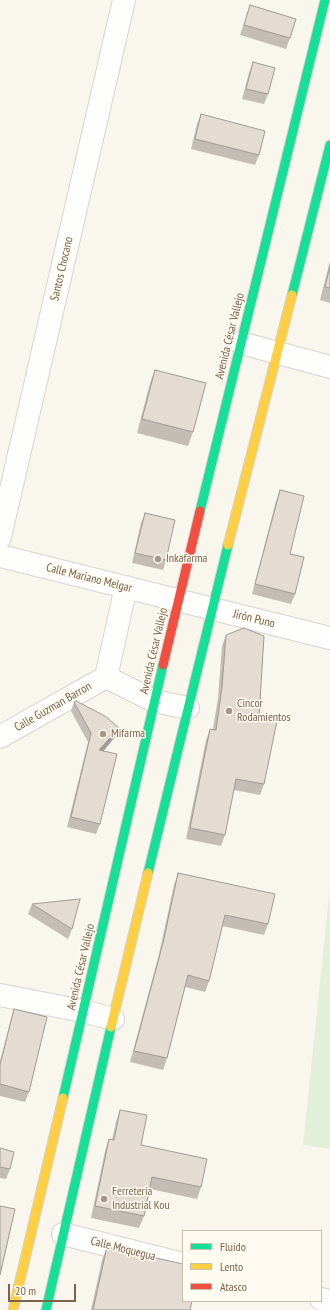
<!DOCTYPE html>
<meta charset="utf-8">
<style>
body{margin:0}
#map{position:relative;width:330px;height:1310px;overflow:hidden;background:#f9f6ee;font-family:"PT Sans Narrow",sans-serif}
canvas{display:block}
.legend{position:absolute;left:182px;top:1230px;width:140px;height:72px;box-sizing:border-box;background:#fffbf1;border:1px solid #cabeaf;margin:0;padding:5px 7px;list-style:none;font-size:12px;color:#7a624b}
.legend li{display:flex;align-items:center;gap:8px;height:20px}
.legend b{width:20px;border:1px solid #cabeaf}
.scale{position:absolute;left:8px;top:1284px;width:68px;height:18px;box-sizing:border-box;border:2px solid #7a624b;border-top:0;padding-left:5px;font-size:12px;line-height:14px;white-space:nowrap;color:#7a624b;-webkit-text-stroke:3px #fffbf1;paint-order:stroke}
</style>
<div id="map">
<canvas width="330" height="1310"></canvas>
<ul class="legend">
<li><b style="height:5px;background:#16e098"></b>Fluido</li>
<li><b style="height:5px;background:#ffcf43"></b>Lento</li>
<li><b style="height:5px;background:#f24e42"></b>Atasco</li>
</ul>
<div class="scale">20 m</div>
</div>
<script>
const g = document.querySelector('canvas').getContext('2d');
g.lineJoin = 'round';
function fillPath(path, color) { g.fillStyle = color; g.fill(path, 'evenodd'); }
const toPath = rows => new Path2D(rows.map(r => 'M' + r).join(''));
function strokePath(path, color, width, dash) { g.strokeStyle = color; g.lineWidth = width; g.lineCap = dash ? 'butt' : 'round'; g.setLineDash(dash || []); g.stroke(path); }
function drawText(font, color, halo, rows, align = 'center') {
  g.font = font + ' "PT Sans Narrow",sans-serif'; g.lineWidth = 3; g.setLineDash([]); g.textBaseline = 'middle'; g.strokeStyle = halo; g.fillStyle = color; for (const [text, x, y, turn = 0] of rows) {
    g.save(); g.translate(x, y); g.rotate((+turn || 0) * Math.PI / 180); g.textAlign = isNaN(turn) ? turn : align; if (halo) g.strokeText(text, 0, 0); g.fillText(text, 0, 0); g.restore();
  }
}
const green = toPath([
 [330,887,330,1149,303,1145]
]);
const street = toPath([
 [241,343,330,367],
 [0,537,124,0],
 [0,556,330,638],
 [106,677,126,587],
 [106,677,154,701,188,708],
 [0,737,106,677],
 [0,995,83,1011,113,1019],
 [63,1234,183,1264],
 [321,1299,330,1301]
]);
const fast = toPath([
 [292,295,330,145],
 [200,511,325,0],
 [148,873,228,545],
 [63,1098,163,665],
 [46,1310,111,1027]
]);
const slow = toPath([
 [228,545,292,295],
 [111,1027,148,873],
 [13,1310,63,1098]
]);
const jam = toPath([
 [163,665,200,511]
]);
const wall = toPath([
 [250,5,290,38,286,49,240,35],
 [253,62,268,94,264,104,242,99,249,73],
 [201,114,259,155,255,165,191,149,197,124],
 [330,261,330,303,320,300],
 [155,370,193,432,188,446,137,433,150,383],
 [280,490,290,554,295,594,291,604,252,594,276,501],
 [145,513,166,560,163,570,132,563,141,523],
 [226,635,259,718,264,784,260,795,234,790,225,835,221,846,186,839,206,740,210,729,213,729,218,698,222,646],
 [74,702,119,728,115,737,103,751,100,824,96,834,67,827,88,742,71,711],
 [178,873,268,924,264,935,222,926,209,981,205,992,185,987,167,1058,163,1070,130,1062,159,954,174,885],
 [32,904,72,929,68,939,28,914],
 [14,1009,29,1092,25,1102,0,1096,0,1061,11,1019],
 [120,1110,141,1145,201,1187,197,1199,150,1189,144,1216,139,1228,91,1218,105,1151,109,1139,112,1140,116,1122],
 [0,1148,10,1169,6,1179,0,1178],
 [107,1247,190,1310,91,1310,102,1260]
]);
const shadedWall = toPath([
 [119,728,115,737,96,760,99,750]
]);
const building = toPath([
 [250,5,296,19,290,38,244,25,250,5],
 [253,62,275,68,268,94,246,89,253,62],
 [201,114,265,131,259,155,195,139,201,114],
 [330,266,330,288,325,287,330,266],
 [155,370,206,383,193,432,142,419,155,370],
 [280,490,304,496,290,554,304,557,295,594,255,584,280,490],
 [145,513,175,520,166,560,135,553,145,513],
 [244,628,264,636,259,718,277,721,264,784,236,779,225,835,190,828,210,729,216,730,222,687,226,635,244,628],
 [76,701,105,716,119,728,99,750,117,754,100,824,71,817,91,733,74,702,76,701],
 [178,873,275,894,268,924,225,915,209,981,188,975,167,1058,134,1051,163,943,178,873],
 [80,899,72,929,32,904,80,899],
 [14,1009,47,1017,29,1092,0,1084,0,1065,14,1009],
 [120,1110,147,1115,141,1145,207,1159,201,1187,152,1177,144,1216,95,1206,109,1139,114,1140,120,1110],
 [0,1148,14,1152,10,1169,0,1167,0,1148],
 [0,1206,15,1209,0,1275,0,1206],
 [107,1247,183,1264,183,1301,192,1301,190,1310,93,1310,107,1247]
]);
const markers = [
 [158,559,4,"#a69684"],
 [229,711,4,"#a69684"],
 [103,734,4,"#a69684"],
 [104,1199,4,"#a69684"]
];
const streetNames = [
 ["Santos Chocano",62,269,-77],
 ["Avenida César Vallejo",230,336,-76],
 ["Calle Mariano Melgar",89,578,14],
 ["Jirón Puno",254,619,14],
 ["Avenida César Vallejo",154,651,-77],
 ["Calle Guzman Barron",53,707,-30],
 ["Avenida César Vallejo",81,967,-77],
 ["Calle Moquegua",123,1249,14]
];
const poiNames = [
 ["Inkafarma",166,559],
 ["Cincor",237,704],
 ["Rodamientos",237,718],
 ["Mifarma",111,734],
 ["Ferreteria",112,1192],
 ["Industrial Kou",112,1206]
];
fillPath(green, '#e3f0d9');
strokePath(street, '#d9d3cc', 24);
strokePath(fast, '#d8d2c9', 11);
strokePath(slow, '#d8d2c9', 11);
strokePath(jam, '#d8d2c9', 11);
strokePath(street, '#fefefc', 22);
strokePath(fast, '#16e098', 9);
strokePath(slow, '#ffcf43', 9);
strokePath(jam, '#f24e42', 9);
fillPath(wall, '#c4bdb5');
fillPath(shadedWall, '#a09a94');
fillPath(building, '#e4dcd3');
strokePath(building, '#a09a94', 1);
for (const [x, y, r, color] of markers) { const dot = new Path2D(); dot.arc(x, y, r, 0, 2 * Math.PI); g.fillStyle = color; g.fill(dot); strokePath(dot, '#fffbf1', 1.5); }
drawText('12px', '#7a624b', '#fffbf1', streetNames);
drawText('12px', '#7a624b', '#fffbf1', poiNames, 'left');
</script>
